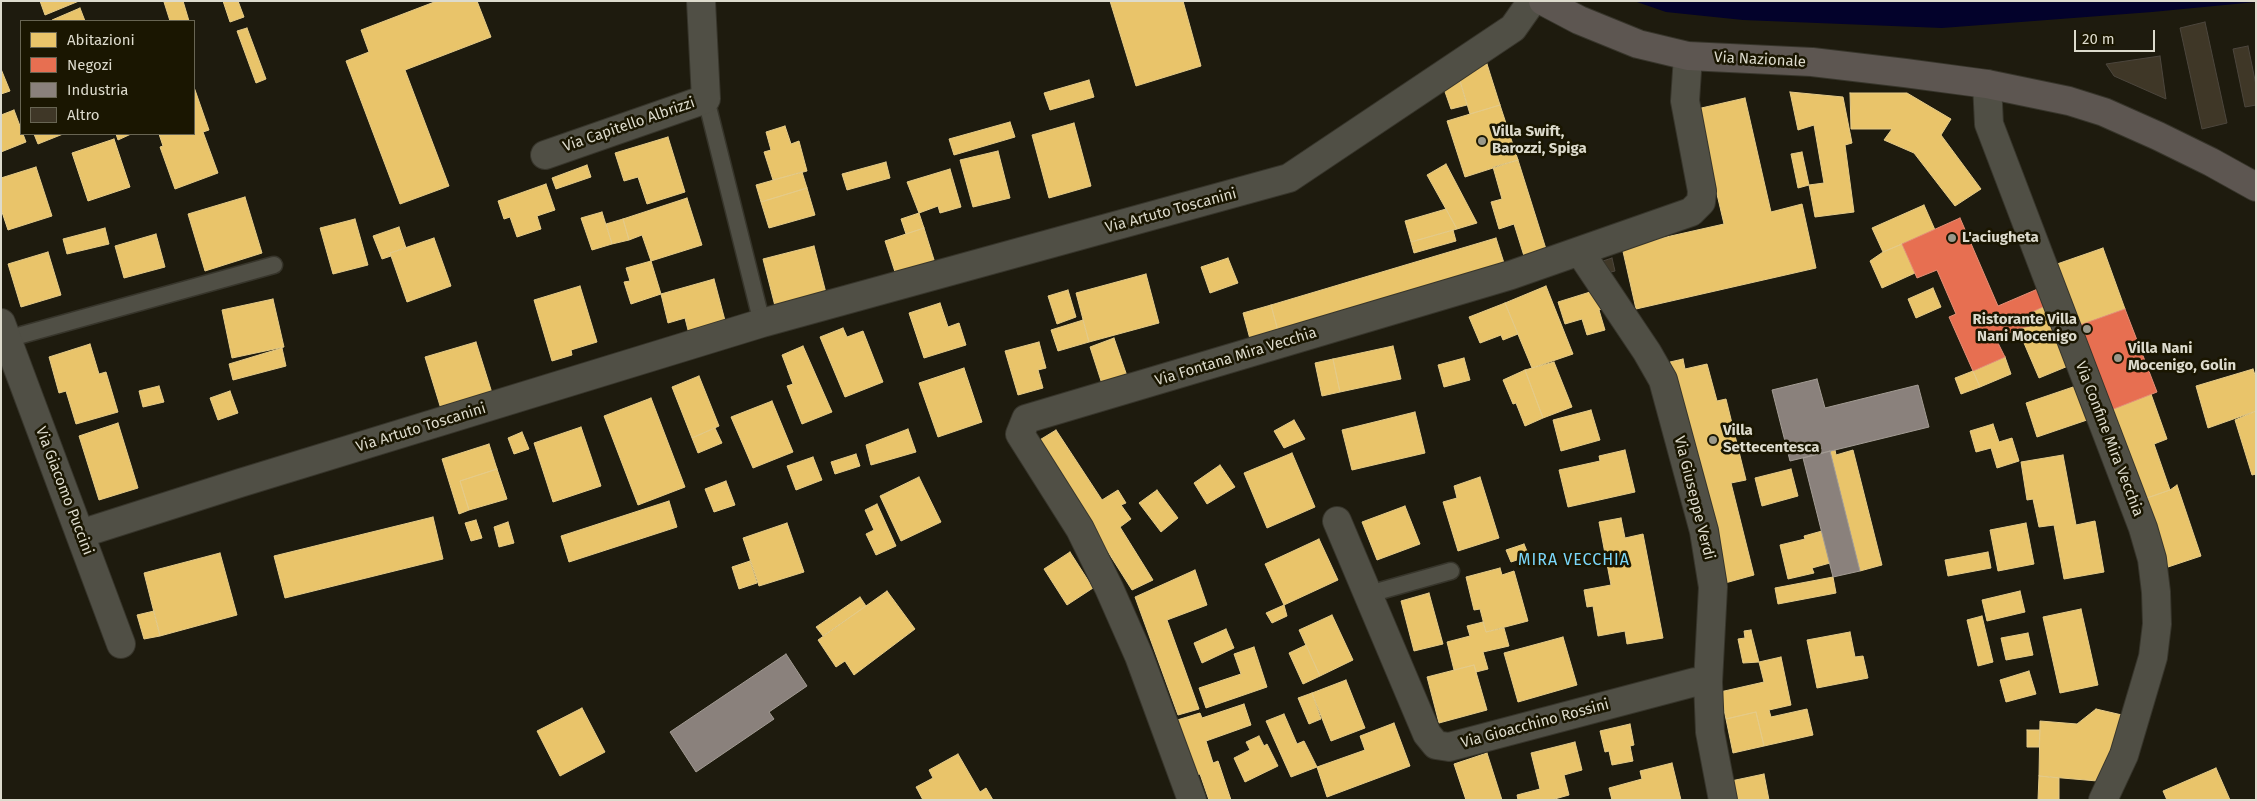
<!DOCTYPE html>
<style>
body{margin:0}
#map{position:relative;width:2257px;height:801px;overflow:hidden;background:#1e1b0e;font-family:"Fira Sans",sans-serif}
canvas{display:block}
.frame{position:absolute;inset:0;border:2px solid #dddbcd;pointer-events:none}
.legend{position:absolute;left:20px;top:20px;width:175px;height:115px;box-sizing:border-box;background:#1a1601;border:1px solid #686553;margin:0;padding:6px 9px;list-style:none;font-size:15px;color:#dddbcd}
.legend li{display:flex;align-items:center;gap:10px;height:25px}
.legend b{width:25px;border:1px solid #686553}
.scale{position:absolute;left:2074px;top:30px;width:81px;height:22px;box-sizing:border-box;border:2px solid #dddbcd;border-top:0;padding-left:6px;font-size:15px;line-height:18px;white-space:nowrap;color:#dddbcd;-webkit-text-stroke:4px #1a1601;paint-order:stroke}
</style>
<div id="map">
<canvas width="2257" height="801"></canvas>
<div class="frame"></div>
<ul class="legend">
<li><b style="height:14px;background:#e9c46a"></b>Abitazioni</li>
<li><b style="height:14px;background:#e76f51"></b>Negozi</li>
<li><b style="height:14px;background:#8a817c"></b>Industria</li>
<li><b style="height:14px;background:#3f3727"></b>Altro</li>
</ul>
<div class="scale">20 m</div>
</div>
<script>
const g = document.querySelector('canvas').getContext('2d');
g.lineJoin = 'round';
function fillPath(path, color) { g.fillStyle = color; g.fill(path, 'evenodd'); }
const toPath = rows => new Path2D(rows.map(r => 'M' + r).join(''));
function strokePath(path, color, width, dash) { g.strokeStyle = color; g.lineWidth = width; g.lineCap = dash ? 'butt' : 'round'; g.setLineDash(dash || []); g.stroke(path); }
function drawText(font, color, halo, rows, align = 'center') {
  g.font = font + ' "Fira Sans",sans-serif'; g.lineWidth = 5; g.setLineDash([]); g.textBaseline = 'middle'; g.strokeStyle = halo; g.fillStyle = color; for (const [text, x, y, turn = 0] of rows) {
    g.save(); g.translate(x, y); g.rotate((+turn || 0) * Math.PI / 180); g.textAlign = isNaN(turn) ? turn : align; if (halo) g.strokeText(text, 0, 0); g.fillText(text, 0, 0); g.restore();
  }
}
const water = toPath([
 [1634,1,2256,1,2256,2,2152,12,1942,28,1743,20,1666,12]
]);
const homes = toPath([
 [40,1,79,1,45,15,40,1],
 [183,1,189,21,170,21,164,2,183,1],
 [223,1,238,1,244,17,230,22,223,1],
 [437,1,477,1,491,37,405,70,449,186,400,204,346,61,369,52,361,30,437,1],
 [1110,1,1183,1,1201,66,1136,86,1110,1],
 [80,8,85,21,53,21,52,20,80,8],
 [247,28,266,79,256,83,237,31,247,28],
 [1487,64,1500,105,1470,114,1458,74,1487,64],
 [1,69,10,91,1,94,1,69],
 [1458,74,1467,105,1451,109,1443,86,1458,74],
 [1089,80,1094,97,1050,110,1044,93,1089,80],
 [194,87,209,130,203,132,218,173,175,189,160,147,163,146,159,134,194,134,194,87],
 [1790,92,1843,97,1852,143,1845,145,1854,212,1815,217,1809,185,1824,183,1814,125,1798,130,1790,92],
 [1850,93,1907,93,1951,119,1941,135,1981,189,1955,206,1914,153,1884,140,1892,129,1851,129,1850,93],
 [1745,98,1771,212,1802,204,1816,268,1636,309,1622,247,1724,224,1697,109,1745,98],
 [1500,105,1518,160,1465,177,1447,121,1500,105],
 [14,110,26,142,1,152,1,115,14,110],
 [1010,122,1015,137,954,155,949,139,1010,122],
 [1074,123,1091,186,1049,198,1032,135,1074,123],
 [785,126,791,144,799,141,807,171,773,180,764,152,771,150,766,132,785,126],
 [34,134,63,134,38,144,34,134],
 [116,134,131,134,118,140,116,134],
 [668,137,685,192,647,204,638,177,624,181,615,153,668,137],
 [114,139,130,187,88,201,72,153,114,139],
 [998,151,1010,198,973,207,960,160,998,151],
 [1802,152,1809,185,1798,188,1791,154,1802,152],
 [1518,160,1546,249,1524,256,1514,224,1499,229,1491,202,1502,199,1493,167,1518,160],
 [886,162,890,178,847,190,842,174,886,162],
 [1446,164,1477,223,1457,229,1427,175,1446,164],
 [587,165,591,177,556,189,552,178,587,165],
 [36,167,52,216,8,230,1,209,1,178,36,167],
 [950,169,961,207,940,213,938,206,919,213,907,182,950,169],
 [802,172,807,188,761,202,756,185,802,172],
 [546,184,555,210,537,216,541,229,517,237,510,217,504,219,498,201,546,184],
 [807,188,815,215,769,228,761,202,807,188],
 [245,197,262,253,205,271,188,214,245,197],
 [687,198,702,245,651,261,642,235,629,240,623,219,687,198],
 [1924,205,1935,230,1883,252,1872,228,1924,205],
 [1446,209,1457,229,1411,242,1405,221,1446,209],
 [602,212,612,244,592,250,581,218,602,212],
 [919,213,924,228,906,234,901,219,919,213],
 [355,219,368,265,333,274,320,228,355,219],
 [623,219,629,240,612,244,606,224,623,219],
 [399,227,406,248,390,253,391,256,382,259,373,236,399,227],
 [105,228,109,244,67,254,63,239,105,228],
 [924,228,935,263,896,275,885,241,924,228],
 [1453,230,1456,241,1414,253,1411,242,1453,230],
 [156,234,165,267,124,278,115,246,156,234],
 [434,238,451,286,407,302,390,253,434,238],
 [1496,238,1504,263,1278,331,1271,305,1496,238],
 [1902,244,1915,273,1882,288,1870,261,1883,252,1902,244],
 [814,246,826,293,775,306,763,259,814,246],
 [2103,248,2125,309,2080,325,2057,264,2103,248],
 [48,252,61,295,21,307,8,264,48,252],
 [1228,258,1238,283,1210,293,1201,267,1228,258],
 [651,261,661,294,631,304,624,282,630,281,626,268,651,261],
 [1146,274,1159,323,1089,342,1076,293,1146,274],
 [714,279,727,328,690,338,685,318,668,323,661,294,714,279],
 [580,286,597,342,571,350,572,355,552,361,534,300,580,286],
 [1546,286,1573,354,1532,368,1505,303,1546,286],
 [1603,288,1608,307,1599,310,1605,330,1587,335,1582,319,1565,324,1558,302,1603,288],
 [1933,288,1941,307,1916,318,1908,299,1933,288],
 [1068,290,1076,317,1057,324,1048,296,1068,290],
 [273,299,284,347,232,358,222,310,273,299],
 [940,303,948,327,959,323,966,345,924,358,909,313,940,303],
 [1505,303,1518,334,1503,340,1501,335,1480,343,1469,317,1505,303],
 [1271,305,1278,331,1250,339,1243,313,1271,305],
 [2047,305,2073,364,2039,378,2018,329,2038,324,2032,312,2047,305],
 [1083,320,1089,342,1058,351,1051,330,1083,320],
 [843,328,847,337,863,331,883,382,845,397,820,337,843,328],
 [1114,338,1128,379,1103,387,1090,347,1114,338],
 [476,342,492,393,441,409,425,357,476,342],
 [1039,342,1046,368,1038,370,1043,388,1018,395,1005,351,1039,342],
 [90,344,99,374,106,372,118,412,76,424,66,391,59,393,49,357,90,344],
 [803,346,832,412,802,424,787,386,793,384,782,355,803,346],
 [1393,346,1401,379,1340,392,1333,359,1393,346],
 [282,348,286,366,233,380,229,364,282,348],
 [2005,357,2011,374,1980,387,1973,371,2005,357],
 [1464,358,1470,380,1444,387,1438,365,1464,358],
 [1333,359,1340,392,1322,396,1315,363,1333,359],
 [1683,359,1685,369,1707,364,1717,401,1726,399,1746,480,1731,483,1754,575,1725,583,1670,362,1683,359],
 [1554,362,1572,407,1543,418,1525,370,1554,362],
 [964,368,982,422,938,437,919,383,964,368],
 [2253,369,2256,378,2256,411,2208,428,2196,386,2253,369],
 [1525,370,1543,418,1525,426,1516,403,1513,404,1503,380,1525,370],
 [1973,371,1980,387,1961,394,1955,378,1973,371],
 [699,376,719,426,692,438,672,387,699,376],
 [159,386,164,402,143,407,139,391,159,386],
 [2076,386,2087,420,2037,437,2026,403,2076,386],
 [230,391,238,413,218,420,210,398,230,391],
 [2151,394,2167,439,2154,444,2170,490,2144,499,2111,410,2151,394],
 [651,398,685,487,638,505,604,416,651,398],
 [772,401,793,452,753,468,731,417,772,401],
 [1591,410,1600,440,1561,451,1553,420,1591,410],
 [2256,411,2256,474,2252,475,2235,420,2256,411],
 [1415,412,1425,453,1352,470,1342,430,1415,412],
 [1294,420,1305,439,1284,448,1274,431,1294,420],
 [118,423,138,488,99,500,79,436,118,423],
 [1993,424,1999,442,2012,438,2019,461,1997,468,1991,448,1976,452,1970,431,1993,424],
 [581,427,601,486,553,502,534,443,581,427],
 [715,428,722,443,698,453,692,438,715,428],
 [908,429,916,452,871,465,866,445,908,429],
 [1056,430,1102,500,1118,490,1126,503,1121,505,1131,519,1120,527,1153,580,1132,590,1038,441,1056,430],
 [522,432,529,449,514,454,508,438,522,432],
 [489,444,497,469,460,481,469,510,459,514,442,459,489,444],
 [1625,450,1635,492,1568,507,1559,470,1600,461,1599,456,1625,450],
 [1835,450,1836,455,1853,450,1882,565,1860,571,1830,451,1835,450],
 [1292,453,1315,507,1267,528,1244,473,1292,453],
 [856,454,860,466,835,474,831,462,856,454],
 [2063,455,2076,525,2095,521,2104,572,2064,579,2054,525,2039,527,2033,499,2027,500,2021,462,2063,455],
 [813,457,822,480,796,490,787,466,813,457],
 [1220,465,1235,487,1207,504,1194,483,1220,465],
 [497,469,507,499,469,510,460,481,497,469],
 [1791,469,1798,496,1762,506,1755,478,1791,469],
 [919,477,941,522,901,541,880,496,919,477],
 [1480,477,1499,538,1458,551,1443,502,1457,498,1454,486,1480,477],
 [726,481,735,505,714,512,705,489,726,481],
 [2177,485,2201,556,2168,567,2144,499,2170,490,2177,485],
 [1157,490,1178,518,1161,532,1139,503,1157,490],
 [669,501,677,527,569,562,561,536,669,501],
 [877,504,896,546,876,555,866,534,874,530,865,510,877,504],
 [1405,506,1420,544,1377,560,1362,522,1405,506],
 [433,517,443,559,285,598,274,556,433,517],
 [1621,518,1625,538,1643,534,1663,638,1627,644,1625,631,1598,636,1593,606,1587,607,1584,590,1611,585,1599,522,1621,518],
 [476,520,482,538,471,541,465,523,476,520],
 [508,522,514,543,499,547,494,527,508,522],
 [787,523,804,572,759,586,743,538,787,523],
 [2026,523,2034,564,1998,571,1990,530,2026,523],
 [1822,531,1830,563,1812,568,1814,573,1788,579,1780,545,1805,539,1804,536,1822,531],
 [1319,539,1338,580,1284,605,1265,564,1319,539],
 [1524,544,1529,556,1511,562,1506,550,1524,544],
 [1070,552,1093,588,1067,605,1044,569,1070,552],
 [1988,552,1991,568,1948,576,1945,560,1988,552],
 [220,553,237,615,160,636,144,573,220,553],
 [750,561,757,583,739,589,732,567,750,561],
 [1500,568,1502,575,1514,571,1528,621,1486,632,1480,609,1474,610,1466,577,1500,568],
 [1195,570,1207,605,1167,620,1199,709,1178,715,1135,597,1195,570],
 [1833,577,1836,593,1778,604,1775,588,1833,577],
 [887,591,915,629,854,675,845,661,836,667,818,640,887,591],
 [2020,591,2025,612,1987,621,1982,600,2020,591],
 [1429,593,1443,644,1414,651,1401,601,1429,593],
 [860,597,866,606,823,636,816,627,860,597],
 [1284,605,1287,616,1272,623,1266,613,1284,605],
 [2081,609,2098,685,2060,693,2043,617,2081,609],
 [154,611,160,636,144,639,137,615,154,611],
 [1332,615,1353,660,1320,676,1299,630,1332,615],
 [1982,616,1993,662,1978,666,1967,620,1982,616],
 [1483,622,1486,632,1504,628,1509,646,1483,652,1488,669,1476,672,1474,665,1454,670,1447,642,1470,636,1467,626,1483,622],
 [1226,629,1234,648,1202,663,1194,643,1226,629],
 [1751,630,1759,662,1743,663,1738,639,1745,638,1744,631,1751,630],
 [1850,632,1855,657,1863,656,1868,678,1817,688,1807,640,1850,632],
 [2028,633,2033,655,2006,660,2001,638,2028,633],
 [1563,637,1577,685,1518,702,1504,653,1563,637],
 [1306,645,1320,676,1303,684,1289,653,1306,645],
 [1254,647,1267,687,1206,708,1199,688,1241,674,1234,654,1254,647],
 [1781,657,1791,705,1769,710,1771,717,1807,709,1813,735,1764,746,1756,712,1726,719,1720,692,1764,682,1759,662,1781,657],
 [1474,665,1487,710,1439,723,1427,677,1474,665],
 [2029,671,2036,694,2006,702,2000,680,2029,671],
 [1346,680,1365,728,1331,741,1312,693,1346,680],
 [1312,693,1321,719,1309,724,1298,698,1312,693],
 [1244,704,1251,725,1206,741,1213,763,1218,761,1231,800,1209,800,1200,774,1193,776,1174,721,1200,713,1202,718,1244,704],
 [582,708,605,752,560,776,537,731,582,708],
 [2096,709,2122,715,2109,782,2039,776,2040,721,2077,724,2096,709],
 [1756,712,1764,746,1733,753,1726,719,1756,712],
 [1284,714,1297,744,1304,741,1317,767,1291,777,1266,721,1284,714],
 [1394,723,1410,766,1327,797,1317,767,1365,750,1360,736,1394,723],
 [1630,724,1634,745,1630,746,1633,761,1612,765,1609,751,1605,752,1600,731,1630,724],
 [2027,730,2040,730,2039,747,2027,747,2027,730],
 [1259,736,1264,746,1267,744,1278,766,1245,782,1234,758,1250,750,1246,742,1259,736],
 [1575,742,1582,770,1564,775,1569,795,1551,800,1518,800,1517,795,1540,789,1531,753,1575,742],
 [1487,753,1502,800,1466,800,1454,764,1487,753],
 [958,754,980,792,986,788,993,800,923,800,916,787,933,778,929,770,958,754],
 [1672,763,1681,800,1612,800,1609,788,1642,779,1640,771,1672,763],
 [2216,768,2230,800,2167,800,2163,791,2216,768],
 [1764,774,1769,800,1735,800,1731,781,1764,774],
 [2039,776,2059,778,2059,800,2038,800,2039,776]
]);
const shops = toPath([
 [1960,218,1998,306,2040,288,2047,305,2032,312,2038,324,2018,329,1996,339,2005,357,1973,371,1949,317,1956,314,1937,270,1917,278,1902,244,1960,218],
 [2125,309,2157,392,2111,410,2080,325,2125,309]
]);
const industry = toPath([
 [1817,379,1825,408,1918,385,1929,427,1790,461,1772,390,1817,379],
 [1830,451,1860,571,1833,577,1803,458,1830,451],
 [786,654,807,686,769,712,774,719,696,772,670,732,786,654]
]);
const building = toPath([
 [2205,22,2227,123,2202,129,2180,28,2205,22],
 [2248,46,2256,85,2256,105,2245,107,2233,49,2248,46],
 [2160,56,2166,99,2114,76,2106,64,2160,56],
 [1612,258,1615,271,1603,274,1600,262,1612,258]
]);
const lane = toPath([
 [706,99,762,323],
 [7,339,274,265],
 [1369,594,1451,571]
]);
const street = toPath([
 [1987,84,1989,124,2143,528,2152,559,2156,592,2157,624,2153,657,2124,755,2103,800],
 [545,155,706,99,701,1],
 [1580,252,1647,352,1663,380,1704,531,1713,587,1708,682,1710,732,1723,800],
 [1,323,121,644],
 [1337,521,1427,734,1436,745,1449,747,1695,682,1708,682],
 [80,534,240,483,762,323,1289,178,1513,28,1532,1],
 [1192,800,1139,656,1109,588,1080,529,1020,434,1026,419,1511,275,1691,212,1701,202,1702,191,1685,101,1688,56]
]);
const primary = toPath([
 [1543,1,1579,20,1638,44,1688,56,1812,62,1905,73,1987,84,2069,101,2104,112,2158,136,2211,162,2256,187]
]);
const markers = [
 [1482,141,5,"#9a988a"],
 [1952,238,5,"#9a988a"],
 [2087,329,5,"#9a988a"],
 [2118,358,5,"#9a988a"],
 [1713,440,5,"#9a988a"]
];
const streetNames = [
 ["Via Nazionale",1760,60,3],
 ["Via Capitello Albrizzi",629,125,-19],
 ["Via Artuto Toscanini",1171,211,-15],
 ["Via Fontana Mira Vecchia",1236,357,-17],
 ["Via Artuto Toscanini",421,428,-17],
 ["Via Confine Mira Vecchia",2109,439,69],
 ["Via Giacomo Puccini",64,491,69],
 ["Via Giuseppe Verdi",1694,498,76],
 ["Via Gioacchino Rossini",1535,724,-15]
];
const poiNames = [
 ["Villa Swift,",1492,132],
 ["Barozzi, Spiga",1492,149],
 ["L'aciugheta",1962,238],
 ["Ristorante Villa",2077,320,"right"],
 ["Nani Mocenigo",2077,337,"right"],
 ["Villa Nani",2128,349],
 ["Mocenigo, Golin",2128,366],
 ["Villa",1723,431],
 ["Settecentesca",1723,448]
];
const neighbourhoodNames = [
 ["MIRA VECCHIA",1574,561]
];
fillPath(water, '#03022b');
fillPath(homes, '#e9c46a');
strokePath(homes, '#e5cb88', 1);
fillPath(shops, '#e76f51');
strokePath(shops, '#e48f76', 1);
fillPath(industry, '#8a817c');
strokePath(industry, '#a39c94', 1);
fillPath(building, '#3f3727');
strokePath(building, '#4c463d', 1);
strokePath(lane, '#37352b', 19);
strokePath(street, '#37352b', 30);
strokePath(primary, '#37352b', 30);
strokePath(lane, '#504f45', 16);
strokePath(street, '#504f45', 28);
strokePath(primary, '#5d5651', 28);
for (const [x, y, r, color] of markers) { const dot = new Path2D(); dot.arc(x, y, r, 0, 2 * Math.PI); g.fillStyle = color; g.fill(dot); strokePath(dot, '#1a1601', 2); }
drawText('15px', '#dddbcd', '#1a1601', streetNames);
drawText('bold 15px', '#dddbcd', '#1a1601', poiNames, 'left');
g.letterSpacing = '1px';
drawText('16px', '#7bd7fa', '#1a1601', neighbourhoodNames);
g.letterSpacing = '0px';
</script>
